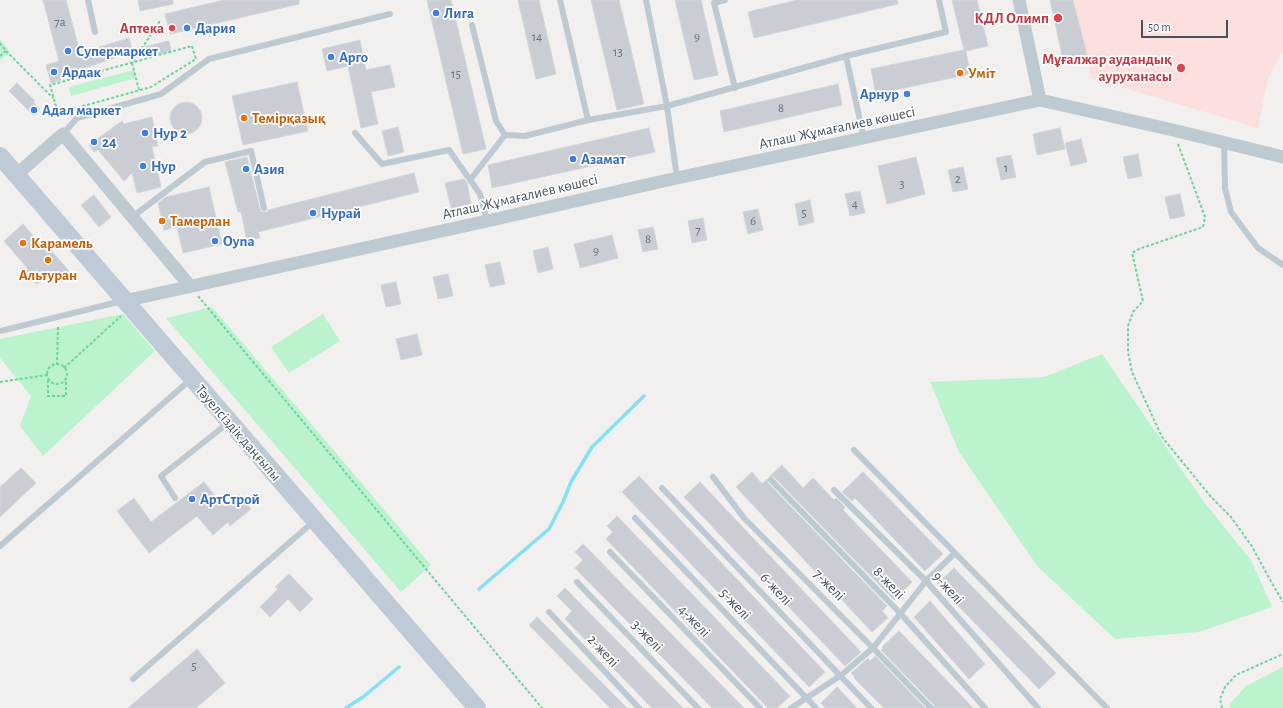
<!DOCTYPE html>
<meta charset="utf-8">
<style>
body{margin:0}
#map{position:relative;width:1283px;height:708px;overflow:hidden;background:#f2efef;font-family:"Alegreya Sans",sans-serif}
canvas{display:block}
.scale{position:absolute;left:1141px;top:20px;width:87px;height:18px;box-sizing:border-box;border:2px solid #45535e;border-top:0;padding-left:5px;font-size:12px;line-height:14px;white-space:nowrap;color:#45535e;-webkit-text-stroke:3px #fff;paint-order:stroke}
</style>
<div id="map">
<canvas width="1283" height="708"></canvas>
<div class="scale">50 m</div>
</div>
<script>
const g = document.querySelector('canvas').getContext('2d');
g.lineJoin = 'round';
function fillPath(path, color) { g.fillStyle = color; g.fill(path, 'evenodd'); }
const toPath = rows => new Path2D(rows.map(r => 'M' + r).join(''));
function strokePath(path, color, width, dash) { g.strokeStyle = color; g.lineWidth = width; g.lineCap = dash ? 'butt' : 'round'; g.setLineDash(dash || []); g.stroke(path); }
function drawText(font, color, halo, rows, align = 'center') {
  g.font = font + ' "Alegreya Sans",sans-serif'; g.lineWidth = 3.5; g.setLineDash([]); g.textBaseline = 'middle'; g.strokeStyle = halo; g.fillStyle = color; for (const [text, x, y, turn = 0] of rows) {
    g.save(); g.translate(x, y); g.rotate((+turn || 0) * Math.PI / 180); g.textAlign = isNaN(turn) ? turn : align; if (halo) g.strokeText(text, 0, 0); g.fillText(text, 0, 0); g.restore();
  }
}
const medical = toPath([
 [1074,0,1283,0,1283,50,1268,79,1258,128,1091,78]
]);
const green = toPath([
 [0,39,10,52,0,60],
 [134,70,136,78,71,96,69,87],
 [212,307,431,565,401,592,166,318],
 [123,314,155,351,43,456,20,426,31,396,0,358,0,339],
 [323,314,340,341,289,373,271,347],
 [1102,354,1204,502,1251,560,1272,607,1199,632,1115,639,1038,567,959,452,930,382,1044,377],
 [1283,667,1283,708,1230,708,1229,705,1246,686]
]);
const stream = toPath([
 [479,589,549,529,563,502,571,482,592,447,644,396],
 [346,708,363,697,399,667]
]);
const building = toPath([
 [43,0,66,0,80,53,129,38,133,52,60,76,61,80,51,83,46,65,59,61,43,0],
 [138,0,173,0,173,4,140,11,138,0],
 [224,0,299,0,299,4,170,34,165,14,224,0],
 [427,0,451,0,486,149,463,154,427,0],
 [518,0,539,0,556,74,536,79,518,0],
 [591,0,619,0,644,104,617,110,591,0],
 [675,0,701,0,718,75,694,80,675,0],
 [797,0,897,0,898,4,754,38,748,12,797,0],
 [952,0,977,0,988,46,966,51,970,74,876,94,871,69,964,50,952,0],
 [1050,0,1073,0,1088,59,1064,64,1050,0],
 [360,40,366,70,390,65,395,87,371,92,378,124,361,128,348,66,327,71,322,49,360,40],
 [169,41,171,51,145,58,142,47,169,41],
 [297,82,308,131,243,145,232,96,297,82],
 [17,83,35,101,33,102,40,109,34,116,9,91,17,83],
 [838,84,842,105,724,132,720,111,838,84],
 '170 118a16 16 0 1 1 32 0a16 16 0 1 1-32 0Z',
 [152,117,158,146,152,147,161,187,137,193,132,173,124,181,98,150,94,152,89,145,122,121,124,124,152,117],
 [398,127,404,152,388,156,382,131,398,127],
 [649,128,655,152,492,188,488,165,649,128],
 [1060,128,1065,149,1037,155,1033,134,1060,128],
 [1081,139,1087,162,1071,166,1065,143,1081,139],
 [1138,154,1142,176,1128,179,1123,157,1138,154],
 [1011,155,1016,177,1001,180,996,158,1011,155],
 [247,157,260,209,261,212,267,212,268,210,414,173,419,192,258,232,260,238,247,241,241,212,238,212,225,162,247,157],
 [916,157,925,194,887,204,878,166,916,157],
 [963,167,968,189,953,192,948,170,963,167],
 [464,179,467,183,471,204,451,208,445,183,464,179],
 [209,187,222,244,183,253,177,227,164,230,158,203,166,197,209,187],
 [860,191,865,213,850,216,845,194,860,191],
 [1180,194,1185,216,1170,219,1165,197,1180,194],
 [94,195,111,217,99,227,81,205,94,195],
 [810,200,814,222,799,226,795,204,810,200],
 [758,209,763,230,748,234,743,212,758,209],
 [703,218,707,240,692,243,688,221,703,218],
 [23,224,47,252,50,249,69,271,59,280,51,271,37,284,25,271,28,269,4,241,23,224],
 [653,227,658,249,643,252,638,230,653,227],
 [612,235,618,258,580,268,574,244,612,235],
 [548,247,553,269,538,273,533,251,548,247],
 [500,262,505,284,490,287,485,265,500,262],
 [448,274,453,296,438,299,433,277,448,274],
 [396,282,401,304,386,307,381,285,396,282],
 [417,334,422,355,401,360,396,339,417,334],
 [782,465,803,488,813,478,834,500,836,498,845,507,843,510,912,582,894,600,774,477,770,476,782,465],
 [21,468,36,483,0,517,0,487,21,468],
 [752,472,762,484,767,479,768,483,887,606,882,611,888,618,872,632,736,487,752,472],
 [863,472,943,554,925,571,855,498,852,501,842,492,863,472],
 [639,476,825,672,809,687,622,492,639,476],
 [204,482,224,507,239,494,251,509,230,526,228,522,213,535,197,516,149,553,117,511,134,498,151,522,204,482],
 [700,482,861,652,845,666,684,497,700,482],
 [617,516,790,696,777,708,768,708,606,539,613,532,607,526,617,516],
 [583,544,744,708,712,708,575,568,583,560,575,552,583,544],
 [954,568,1056,673,1039,689,937,584,954,568],
 [289,574,313,599,300,612,288,599,270,617,260,607,278,589,275,587,289,574],
 [565,588,683,708,652,708,565,619,572,611,557,596,565,588],
 [930,601,985,664,969,679,914,617,930,601],
 [537,617,627,708,610,708,529,625,537,617],
 [899,631,956,690,973,708,935,708,934,705,881,650,883,648,882,647,899,631],
 [197,649,225,683,196,708,128,708,197,649],
 [875,656,925,708,884,708,854,678,855,677,851,673,868,658,870,661,875,656],
 [837,687,857,708,825,708,821,703,837,687]
]);
const path = toPath([
 [0,43,6,51,53,98],
 [192,46,196,59,151,87,58,113,50,85,192,46],
 [0,56,6,51],
 [139,90,132,63,160,21],
 [1178,144,1205,217,1203,227,1139,249,1132,253,1143,301,1133,312,1128,326,1128,352,1132,372,1162,437,1211,497,1231,517,1251,545,1273,585,1283,602],
 [198,296,542,708],
 '47 374a10 10 0 1 1 20 0a10 10 0 1 1-20 0Z',
 [57,365,58,326],
 [64,368,121,316],
 [48,380,48,396,66,396,66,379],
 [0,382,47,375],
 [1222,708,1220,699,1225,687,1236,675,1283,654]
]);
const lane = toPath([
 [88,0,95,32],
 [646,0,667,106,677,178],
 [725,0,714,3,735,88],
 [472,25,496,121,505,135,525,136,588,120,560,0],
 [846,56,946,32,939,0],
 [588,120,667,106,846,56,864,139],
 [355,133,382,164,449,150,480,194,487,221],
 [63,134,77,118,161,94,209,59,390,14],
 [1224,143,1225,188,1231,212,1258,248,1283,265],
 [470,180,505,135],
 [132,217,205,162,251,151,264,208],
 [0,331,122,301],
 [854,450,1107,708],
 [713,477,744,518,873,648,931,708],
 [771,480,900,613,985,708],
 [662,488,871,708],
 [834,490,926,581,1038,708],
 [175,498,161,476,228,423],
 [635,518,816,708],
 [0,546,190,380],
 [610,552,760,708],
 [577,582,698,708],
 [549,612,639,708],
 [133,679,313,522],
 [791,708,840,676,873,648,926,581,955,553]
]);
const street = toPath([
 [1019,0,1040,100],
 [16,175,63,134,190,286],
 [124,301,487,221,677,178,1040,100,1173,130,1283,157]
]);
const secondary = toPath([
 [0,156,477,708]
]);
const markers = [
 [436,13,4,"#3f7fe0"],
 [1058,18,5,"#e0444e"],
 [172,28,4,"#e0444e"],
 [187,28,4,"#3f7fe0"],
 [68,51,4,"#3f7fe0"],
 [331,57,4,"#3f7fe0"],
 [1181,68,5,"#e0444e"],
 [54,72,4,"#3f7fe0"],
 [960,73,4,"#e8710a"],
 [907,94,4,"#3f7fe0"],
 [34,110,4,"#3f7fe0"],
 [244,118,4,"#e8710a"],
 [145,133,4,"#3f7fe0"],
 [94,142,4,"#3f7fe0"],
 [573,159,4,"#3f7fe0"],
 [143,166,4,"#3f7fe0"],
 [246,169,4,"#3f7fe0"],
 [313,213,4,"#3f7fe0"],
 [162,221,4,"#e8710a"],
 [215,241,4,"#3f7fe0"],
 [23,243,4,"#e8710a"],
 [48,260,4,"#e8710a"],
 [192,499,4,"#3f7fe0"]
];
const numberNames = [
 ["7а",60,22],
 ["14",537,37],
 ["9",697,37],
 ["13",618,52],
 ["15",456,74],
 ["8",781,108],
 ["1",1006,168],
 ["2",958,179],
 ["3",902,184],
 ["4",855,204],
 ["5",804,213],
 ["6",753,221],
 ["7",698,230],
 ["8",648,239],
 ["9",596,251],
 ["5",194,666]
];
const shopNames = [
 ["Лига",444,13],
 ["Дария",195,28],
 ["Супермаркет",76,51],
 ["Арго",339,57],
 ["Ардак",62,72],
 ["Арнур",899,94,"right"],
 ["Адал маркет",42,110],
 ["Нур 2",153,133],
 ["24",102,142],
 ["Азамат",581,159],
 ["Нур",151,166],
 ["Азия",254,169],
 ["Нурай",321,213],
 ["Oyna",223,241],
 ["АртСтрой",200,499]
];
const healthNames = [
 ["КДЛ Олимп",1049,18],
 ["Аптека",164,28],
 ["Мұғалжар аудандық",1172,59],
 ["ауруханасы",1172,76]
];
const foodNames = [
 ["Умiт",968,73],
 ["Темірқазық",252,118],
 ["Тамерлан",170,221],
 ["Карамель",31,243],
 ["Альтуран",48,275,"center"]
];
const streetNames = [
 ["Атлаш Жұмағалиев көшесі",837,128,-12],
 ["Атлаш Жұмағалиев көшесі",520,197,-13],
 ["Тәуелсіздік даңғылы",238,433,49],
 ["8-желі",889,583,46],
 ["7-желі",829,585,45],
 ["9-желі",948,588,48],
 ["6-желі",776,589,47],
 ["5-желі",735,604,46],
 ["4-желі",694,621,46],
 ["3-желі",647,636,46],
 ["2-желі",603,651,47]
];
fillPath(medical, '#fddfde');
fillPath(green, '#baf3ce');
strokePath(stream, '#84e0f3', 3.5);
fillPath(building, '#caced4');
strokePath(building, '#d2d5db', 1);
strokePath(path, '#6fd39e', 2, [3, 2]);
strokePath(lane, '#becad2', 6);
strokePath(street, '#becad2', 13);
strokePath(secondary, '#becbd7', 18);
for (const [x, y, r, color] of markers) { const dot = new Path2D(); dot.arc(x, y, r, 0, 2 * Math.PI); g.fillStyle = color; g.fill(dot); strokePath(dot, '#fff', 1.5); }
drawText('13px', '#66727c', null, numberNames);
drawText('bold 15px', '#366cbe', '#fff', shopNames, 'left');
drawText('bold 15px', '#be3a42', '#fff', healthNames, 'right');
drawText('bold 15px', '#c56008', '#fff', foodNames, 'left');
drawText('15px', '#45535e', '#fff', streetNames);
</script>
